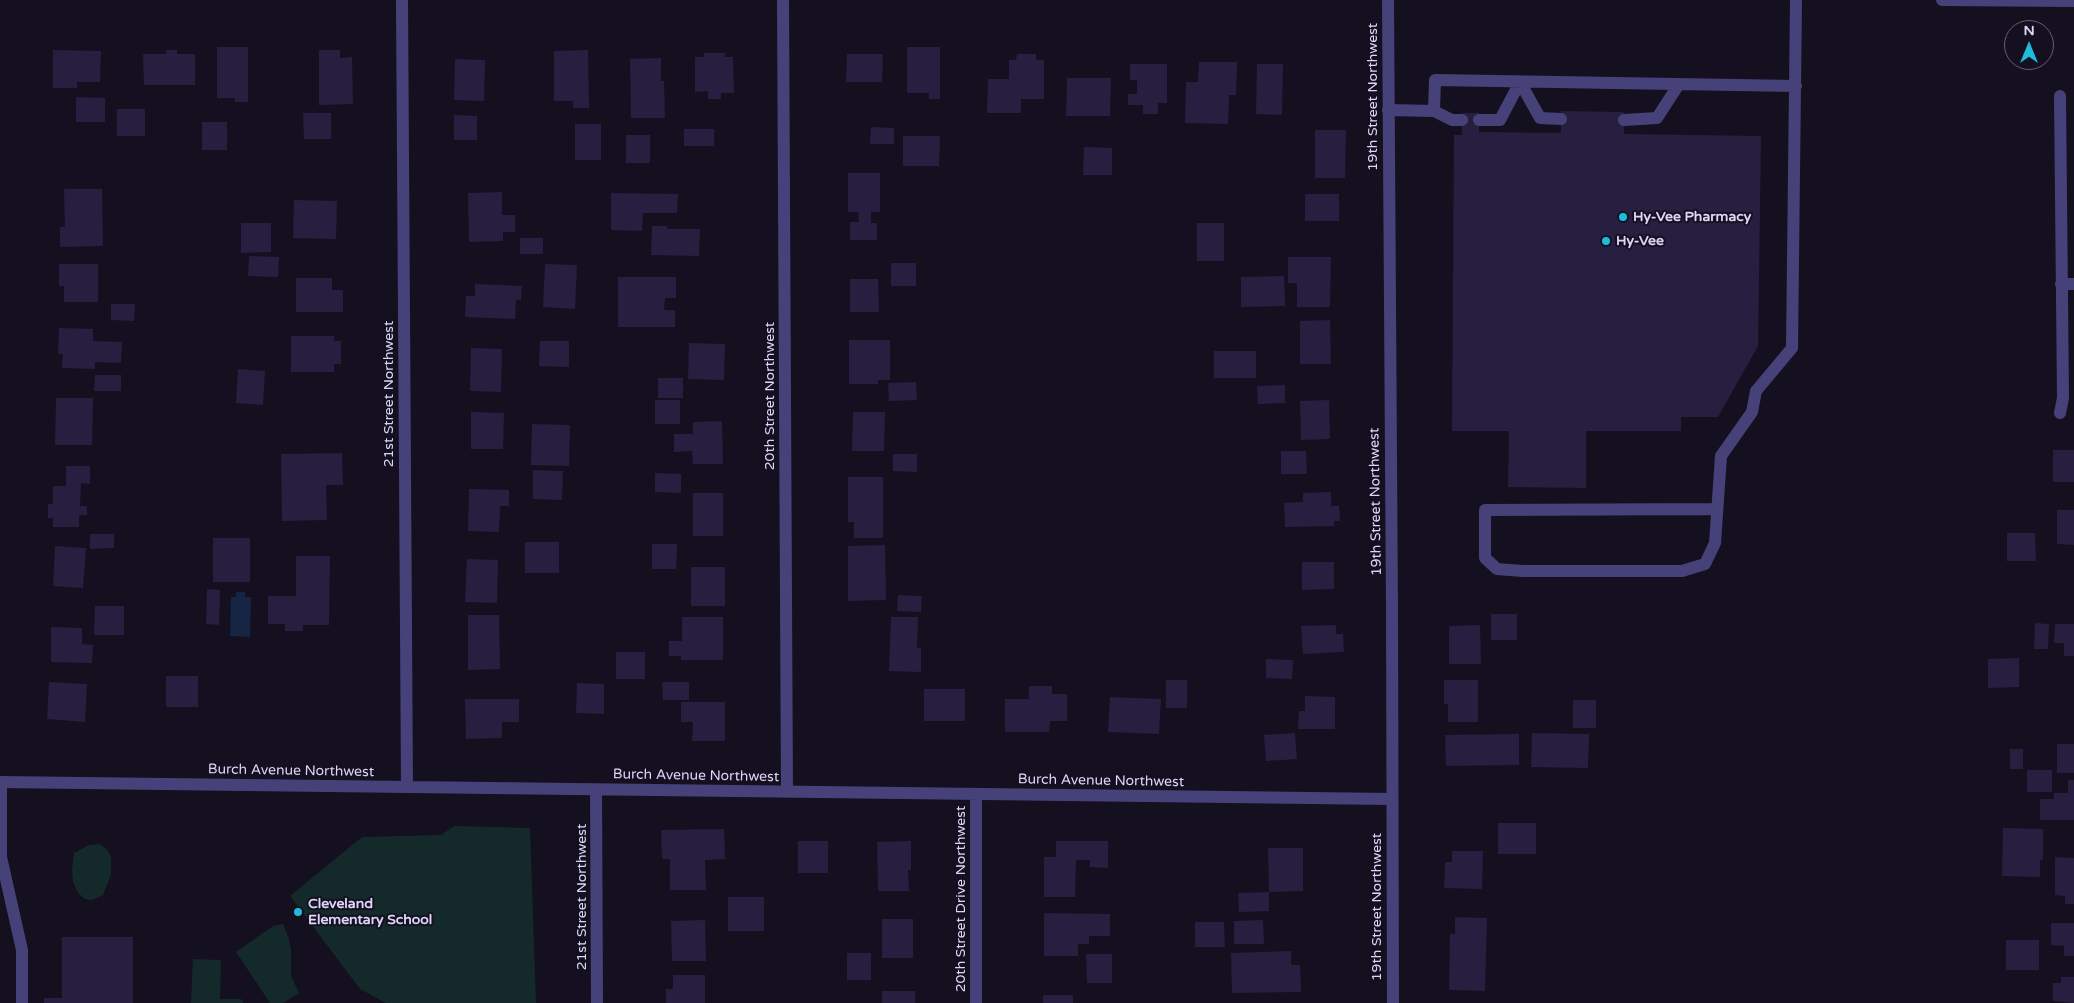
<!DOCTYPE html>
<style>
body{margin:0}
#map{position:relative;width:2074px;height:1003px;overflow:hidden;background:#141020;font-family:"Varela Round",sans-serif}
canvas{display:block}
.north{position:absolute;left:2004px;top:20px;width:50px;height:50px;box-sizing:border-box;background:#141020;border:1px solid #645f77;border-radius:50%;rotate:0deg;font-size:14px;font-weight:700;line-height:20px;text-align:center;color:#dcd5f9}
.north::after{content:'';display:block;margin:auto;width:18px;height:22px;background:#1ebcdc;clip-path:polygon(50% 0,100% 100%,50% 72%,0 100%)}
</style>
<div id="map">
<canvas width="2074" height="1003"></canvas>
<div class="north">N</div>
</div>
<script>
const g = document.querySelector('canvas').getContext('2d');
g.lineJoin = 'round';
function fillPath(path, color) { g.fillStyle = color; g.fill(path, 'evenodd'); }
const toPath = rows => new Path2D(rows.map(r => 'M' + r).join(''));
function strokePath(path, color, width, dash) { g.strokeStyle = color; g.lineWidth = width; g.lineCap = dash ? 'butt' : 'round'; g.setLineDash(dash || []); g.stroke(path); }
function drawText(font, color, halo, rows, align = 'center') {
  g.font = font + ' "Varela Round",sans-serif'; g.lineWidth = 4; g.setLineDash([]); g.textBaseline = 'middle'; g.strokeStyle = halo; g.fillStyle = color; for (const [text, x, y, turn = 0] of rows) {
    g.save(); g.translate(x, y); g.rotate((+turn || 0) * Math.PI / 180); g.textAlign = isNaN(turn) ? turn : align; if (halo) g.strokeText(text, 0, 0); g.fillText(text, 0, 0); g.restore();
  }
}
const green = toPath([
 [454,826,530,828,536,1003,386,1003,360,989,290,896,362,837,441,835],
 [99,844,107,849,111,857,111,875,103,895,92,900,85,899,79,894,73,882,72,871,74,853,89,845],
 [283,924,289,939,291,950,291,976,299,993,283,1003,270,1003,236,952,273,926],
 [193,959,221,960,220,999,241,999,243,1003,191,1003]
]);
const water = toPath([
 [236,592,245,592,245,597,251,597,250,637,230,636,231,597,236,597]
]);
const building = toPath([
 [217,47,248,47,248,102,235,102,235,98,217,98],
 [907,47,940,47,940,99,929,99,929,93,907,93],
 [53,50,101,51,100,82,77,82,77,88,53,88],
 [166,50,177,50,177,54,195,54,195,85,144,85,143,54,166,54],
 [319,50,340,50,340,58,352,57,353,104,319,105],
 [588,50,589,108,573,108,573,101,554,101,554,51],
 [704,53,725,53,725,57,733,57,734,93,721,93,721,99,708,99,708,91,695,92,695,57,704,57],
 [847,54,883,54,882,82,846,82],
 [1017,54,1036,54,1036,60,1044,60,1044,99,1021,99,1021,113,987,113,988,79,1009,79,1009,60,1016,60],
 [661,58,661,81,664,81,665,118,631,118,630,59],
 [455,59,485,60,484,101,454,100],
 [1199,62,1237,62,1236,95,1229,95,1228,124,1185,123,1186,82,1198,82],
 [1130,64,1167,64,1167,103,1158,103,1158,114,1143,114,1143,105,1128,105,1128,94,1137,94,1137,80,1130,80],
 [1257,64,1283,64,1282,115,1256,114],
 [1067,78,1111,78,1110,116,1066,116],
 [76,97,105,98,105,122,76,122],
 [117,109,145,109,145,136,117,136],
 [1561,111,1624,112,1624,134,1761,136,1758,346,1718,417,1681,417,1681,431,1586,431,1586,488,1508,487,1509,431,1452,431,1454,135,1462,135,1462,113,1479,113,1479,132,1561,133],
 [303,113,331,113,331,139,304,139],
 [454,115,477,116,477,140,454,140],
 [202,122,227,122,227,150,202,150],
 [575,124,601,124,601,160,575,160],
 [871,127,894,128,894,144,870,144],
 [684,129,714,129,714,146,684,146],
 [1315,130,1346,130,1345,178,1315,178],
 [626,135,650,135,650,163,626,163],
 [903,136,940,136,939,166,903,166],
 [1084,147,1112,148,1112,175,1083,175],
 [848,173,880,173,880,212,871,212,871,223,877,223,877,240,850,240,850,222,859,222,858,212,848,212],
 [64,189,102,189,103,246,60,247,60,227,65,227],
 [502,192,502,215,515,215,515,232,503,232,503,241,469,242,468,193],
 [611,193,678,194,677,213,643,213,642,231,611,230],
 [1305,194,1339,194,1339,221,1305,221],
 [294,200,337,201,336,239,293,238],
 [241,223,271,223,271,252,241,253],
 [1197,223,1224,223,1224,261,1197,261],
 [652,226,667,226,667,229,700,229,699,256,651,255],
 [520,238,543,238,543,254,520,254],
 [249,256,279,257,278,277,248,276],
 [1288,257,1331,257,1330,307,1297,307,1297,283,1288,283],
 [891,263,916,263,916,286,891,286],
 [59,264,98,264,98,302,64,302,64,286,59,286],
 [545,264,577,265,575,309,543,307],
 [1284,276,1285,306,1241,307,1241,277],
 [618,277,676,277,676,298,665,298,664,310,675,310,675,327,618,327],
 [296,278,332,278,332,290,343,290,343,312,296,312],
 [850,279,878,279,879,312,850,312],
 [475,284,522,286,521,300,516,300,515,319,465,317,466,296,475,296],
 [111,304,135,304,134,321,111,320],
 [1330,320,1331,364,1300,364,1300,321],
 [59,328,93,329,93,341,122,342,121,363,95,362,95,369,62,368,63,354,58,354],
 [291,336,334,336,334,341,341,341,341,364,334,364,334,372,291,372],
 [849,340,890,340,890,380,878,380,878,384,849,384],
 [540,341,569,341,569,367,539,366],
 [689,343,725,344,724,380,688,379],
 [471,348,502,349,501,392,470,391],
 [1214,351,1256,351,1256,378,1214,378],
 [238,369,265,371,263,405,236,403],
 [95,375,121,375,121,391,94,391],
 [658,378,683,378,683,398,658,398],
 [916,382,917,400,889,401,888,383],
 [1285,385,1285,403,1258,404,1257,386],
 [56,398,93,398,92,445,55,445],
 [655,400,680,400,680,424,655,424],
 [1329,400,1330,439,1301,440,1300,401],
 [471,412,504,413,503,449,471,449],
 [853,412,885,412,884,451,852,451],
 [722,421,723,464,693,464,692,451,674,452,674,434,693,434,693,422],
 [532,424,570,425,569,466,531,465],
 [2053,450,2074,450,2074,482,2053,482],
 [1281,451,1306,451,1307,474,1281,474],
 [342,453,343,485,326,485,327,520,282,521,281,454],
 [893,454,917,454,917,472,893,471],
 [66,466,90,466,90,484,81,483,80,506,87,506,87,515,79,515,79,527,53,527,53,518,48,518,48,504,53,504,53,486,66,486],
 [533,470,563,471,562,500,533,499],
 [655,473,681,474,681,493,655,492],
 [848,477,883,477,883,538,854,538,854,522,848,522],
 [469,489,509,490,509,506,500,506,499,532,468,531],
 [1331,492,1331,506,1339,506,1340,521,1334,521,1334,526,1285,527,1284,503,1303,502,1303,493],
 [693,493,723,493,723,536,693,536],
 [2057,510,2074,510,2074,545,2057,544],
 [2007,533,2035,533,2036,561,2007,561],
 [90,534,114,534,114,548,90,549],
 [213,538,250,538,250,582,213,582],
 [525,542,559,542,559,573,525,573],
 [652,544,677,544,676,569,652,569],
 [885,545,886,600,848,601,848,546],
 [55,546,86,548,83,588,53,586],
 [296,556,330,556,329,625,303,625,303,631,285,631,285,624,268,624,268,596,296,596],
 [467,559,498,560,497,603,465,602],
 [1302,562,1334,562,1334,589,1302,590],
 [691,567,725,567,725,606,691,606],
 [207,589,220,590,219,625,206,624],
 [898,595,922,596,921,612,897,611],
 [95,606,124,606,124,635,94,635],
 [1491,614,1517,614,1517,640,1491,640],
 [468,615,499,615,500,669,468,670],
 [682,617,723,617,723,660,681,660,681,656,669,656,669,641,682,641],
 [891,617,918,617,917,648,921,648,921,672,889,671],
 [2035,623,2049,624,2048,649,2034,649],
 [2055,624,2074,624,2074,656,2064,656,2064,643,2054,643],
 [1336,625,1336,634,1343,634,1344,652,1303,654,1301,626],
 [1480,625,1481,664,1449,664,1449,626],
 [51,627,82,628,82,644,93,645,92,663,51,662],
 [616,652,645,652,645,679,616,679],
 [2019,658,2019,687,1988,688,1988,659],
 [1266,659,1293,660,1292,679,1266,678],
 [166,676,198,676,198,707,166,707],
 [1166,680,1187,680,1187,708,1166,708],
 [1444,680,1478,680,1478,722,1448,722,1448,704,1444,704],
 [49,682,87,684,85,722,47,719],
 [662,682,689,682,689,700,663,700],
 [577,683,604,684,604,714,576,713],
 [1029,686,1052,686,1052,694,1067,694,1067,721,1050,721,1049,732,1005,732,1005,699,1029,699],
 [924,689,965,689,965,721,924,721],
 [1305,696,1335,697,1335,729,1298,729,1299,711,1305,711],
 [1110,697,1161,699,1159,734,1108,732],
 [465,699,519,699,519,722,502,722,502,738,466,739],
 [1573,700,1596,700,1596,728,1573,728],
 [681,702,725,702,725,741,692,741,693,722,681,722],
 [1295,733,1297,759,1266,761,1264,735],
 [1532,733,1589,734,1588,768,1531,767],
 [1519,734,1519,765,1446,766,1445,735],
 [2057,744,2074,744,2074,773,2057,773],
 [2010,749,2023,749,2023,769,2010,769],
 [2027,770,2052,770,2052,792,2027,792],
 [2068,780,2074,780,2074,820,2040,820,2040,799,2054,799,2054,793,2068,793],
 [1498,823,1536,823,1536,854,1498,854],
 [2003,828,2043,829,2043,860,2040,860,2040,877,2002,876],
 [724,829,725,859,705,860,706,890,670,890,670,859,662,859,661,830],
 [798,841,828,841,828,873,798,873],
 [911,841,911,870,908,870,909,891,878,891,877,842],
 [1056,841,1108,841,1108,868,1090,867,1090,860,1076,860,1075,897,1044,897,1044,857,1056,857],
 [1268,848,1303,848,1303,891,1269,892,1269,911,1239,912,1238,893,1269,892],
 [1452,851,1483,851,1482,889,1444,888,1445,862,1452,862],
 [2055,857,2074,858,2074,904,2065,904,2065,896,2055,895],
 [728,897,764,897,764,931,728,931],
 [1044,913,1110,914,1110,936,1089,936,1089,944,1078,944,1078,956,1044,956],
 [1455,917,1487,918,1485,991,1449,990,1450,934,1455,934],
 [882,919,913,919,913,958,882,958],
 [705,920,706,961,672,961,671,921],
 [1263,920,1264,944,1234,944,1234,921],
 [1195,922,1224,922,1225,947,1195,947],
 [2051,923,2074,923,2074,956,2064,956,2064,946,2051,945],
 [62,937,133,937,133,1003,44,1003,44,998,62,998],
 [2006,940,2039,940,2039,970,2006,970],
 [1291,951,1291,965,1300,965,1301,992,1232,993,1231,953],
 [847,953,871,953,871,980,847,980],
 [1086,954,1112,954,1112,983,1087,983],
 [673,975,705,975,705,1003,666,1003,666,989,673,989],
 [2061,977,2074,977,2074,1003,2053,1001,2053,983,2061,983],
 [882,991,915,991,915,1003,882,1003],
 [1043,995,1073,995,1073,1003,1043,1003]
]);
const service = toPath([
 [1520,82,1540,118,1561,119],
 [2060,96,2063,398,2060,413],
 [1388,110,1434,111,1435,80,1796,86],
 [1434,111,1452,120,1462,120],
 [1479,120,1500,120,1520,82],
 [1624,120,1657,118,1679,84],
 [2061,284,2074,284],
 [1717,509,1485,510,1485,558,1497,569,1522,571,1682,571,1705,564,1715,543,1721,456,1752,412,1756,391,1792,348,1796,0],
 [1,782,1,857,22,950,22,1003]
]);
const minor = toPath([
 [402,0,407,787],
 [783,0,787,792],
 [1388,0,1392,609,1393,1003],
 [0,782,1392,799],
 [596,790,597,1003],
 [976,795,976,1003]
]);
const tertiary = toPath([
 [1942,0,2074,1]
]);
const markers = [
 [1623,217,5,"#1ebcdc"],
 [1606,241,5,"#1ebcdc"],
 [298,912,5,"#1ebcdc"]
];
const streetNames = [
 ["19th Street Northwest",1373,97,-90],
 ["21st Street Northwest",389,394,-90],
 ["20th Street Northwest",770,396,-90],
 ["19th Street Northwest",1376,502,-91],
 ["Burch Avenue Northwest",291,771,1],
 ["Burch Avenue Northwest",696,776,1],
 ["Burch Avenue Northwest",1101,781,1],
 ["21st Street Northwest",582,897,-90],
 ["20th Street Drive Northwest",961,899,-90],
 ["19th Street Northwest",1377,907,-90]
];
const poiNames = [
 ["Hy-Vee Pharmacy",1633,217],
 ["Hy-Vee",1616,241],
 ["Cleveland",308,904],
 ["Elementary School",308,920]
];
fillPath(green, '#142929');
fillPath(water, '#162544');
fillPath(building, '#271f3f');
strokePath(service, '#474179', 12);
strokePath(minor, '#474179', 12);
strokePath(tertiary, '#474179', 12);
for (const [x, y, r, color] of markers) { const dot = new Path2D(); dot.arc(x, y, r, 0, 2 * Math.PI); g.fillStyle = color; g.fill(dot); strokePath(dot, '#141020', 2); }
drawText('14px', '#dcd5f9', '#141020', streetNames);
drawText('bold 14px', '#dcd5f9', '#141020', poiNames, 'left');
</script>
